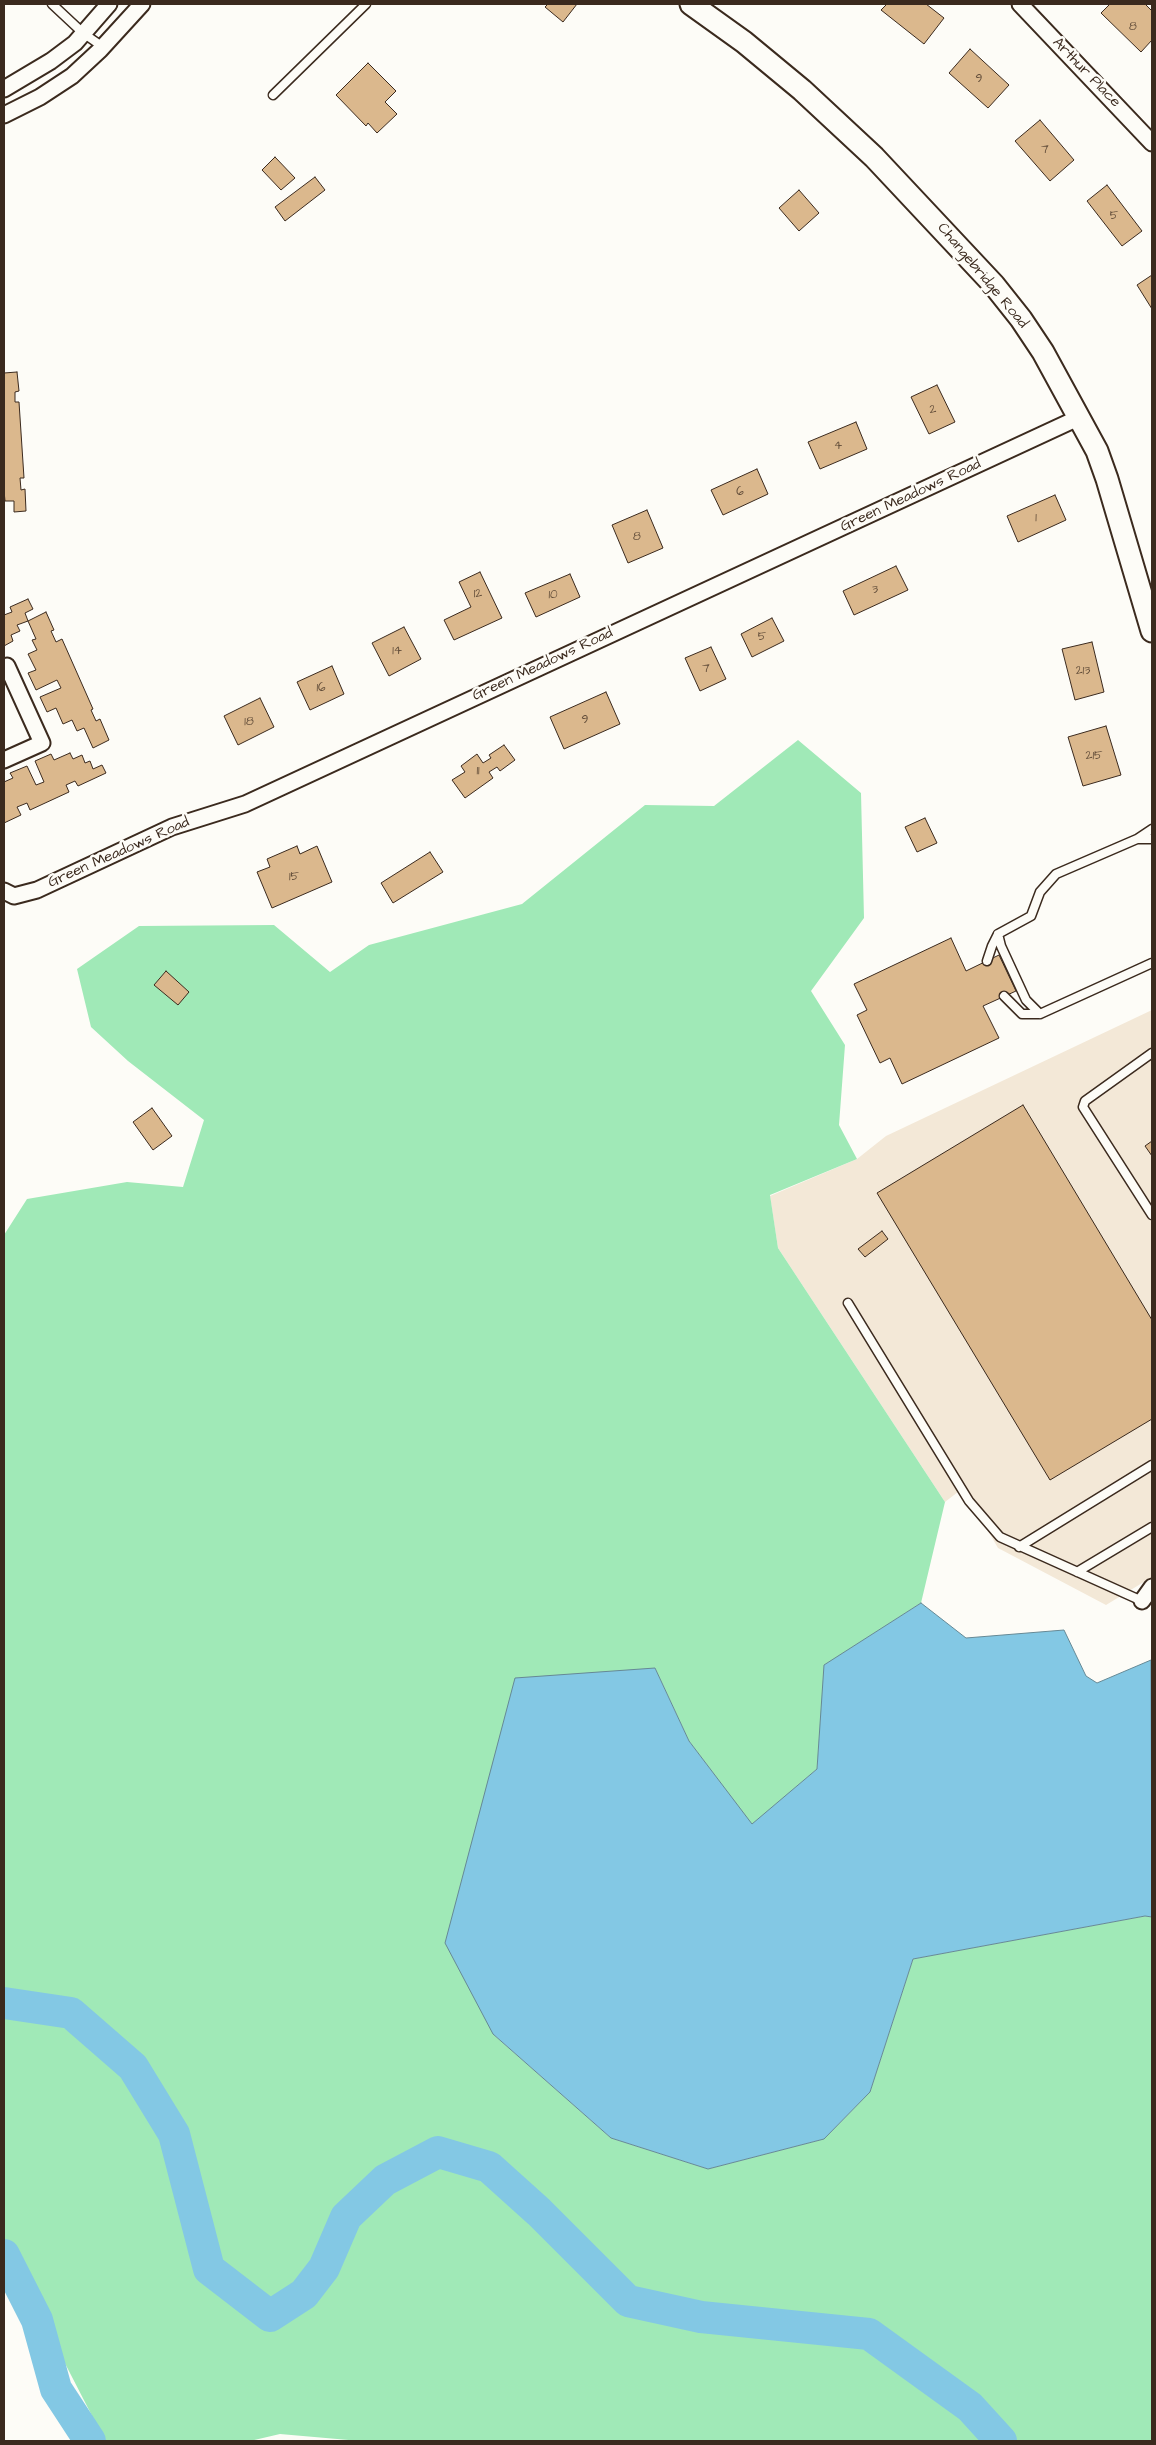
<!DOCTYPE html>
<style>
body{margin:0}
#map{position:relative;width:1156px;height:2445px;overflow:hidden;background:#fdfcf7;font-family:"Architects Daughter",sans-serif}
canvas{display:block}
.frame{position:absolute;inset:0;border:5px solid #3b2a1e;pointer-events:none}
</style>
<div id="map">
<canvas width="1156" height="2445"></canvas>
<div class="frame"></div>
</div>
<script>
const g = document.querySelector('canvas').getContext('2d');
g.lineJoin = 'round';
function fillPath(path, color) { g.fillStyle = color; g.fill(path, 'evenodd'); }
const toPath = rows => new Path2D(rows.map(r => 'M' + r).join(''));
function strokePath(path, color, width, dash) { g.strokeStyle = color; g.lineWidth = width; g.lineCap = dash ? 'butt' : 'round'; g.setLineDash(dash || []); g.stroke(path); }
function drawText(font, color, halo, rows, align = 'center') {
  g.font = font + ' "Architects Daughter",sans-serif'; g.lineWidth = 5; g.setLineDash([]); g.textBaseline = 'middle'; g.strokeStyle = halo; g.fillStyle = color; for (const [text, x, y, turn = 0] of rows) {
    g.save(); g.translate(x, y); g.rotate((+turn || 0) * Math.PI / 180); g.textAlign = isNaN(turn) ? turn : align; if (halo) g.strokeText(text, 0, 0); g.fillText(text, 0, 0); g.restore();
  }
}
const built = toPath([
 [1152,1010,1152,1577,1106,1605,998,1548,963,1488,945,1502,778,1248,770,1196,857,1159,886,1136]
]);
const green = toPath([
 [798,740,861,793,864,918,811,991,845,1045,839,1125,857,1159,770,1195,778,1248,945,1502,921,1603,825,1665,817,1769,752,1825,689,1741,655,1668,493,2034,611,2138,708,2169,824,2139,870,2092,913,1959,1145,1916,1152,1917,1152,2441,360,2441,280,2434,250,2441,105,2441,4,2245,4,1235,27,1199,127,1182,183,1187,204,1120,128,1061,91,1027,77,969,139,926,274,925,330,972,369,945,522,904,645,805,714,806]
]);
const water = toPath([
 [921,1603,966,1638,1064,1630,1086,1676,1097,1683,1151,1660,1152,1917,1145,1916,913,1959,870,2092,824,2139,708,2169,611,2138,493,2034,445,1943,515,1678,655,1668,689,1741,752,1824,817,1769,824,1665,921,1603]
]);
const river = toPath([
 [4,2003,71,2013,133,2067,174,2134,209,2269,270,2316,304,2294,324,2268,346,2217,385,2180,438,2152,489,2167,539,2212,628,2301,701,2317,869,2334,970,2407,1001,2441],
 [4,2255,37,2320,56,2389,90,2441]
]);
const building = toPath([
 [548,4,577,4,563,22,545,7,548,4],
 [887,4,926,4,944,18,924,44,881,10,887,4],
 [1110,4,1145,4,1152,11,1152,40,1141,52,1101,13,1110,4],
 [970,49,1009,85,988,108,949,73,970,49],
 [368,63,396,91,385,102,397,114,377,133,368,123,366,126,336,95,368,63],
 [1040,120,1074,160,1050,181,1015,141,1040,120],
 [275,157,295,178,281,190,262,170,275,157],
 [315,177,325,190,285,221,275,207,315,177],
 [1107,185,1142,231,1122,246,1087,201,1107,185],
 [799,190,819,213,799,231,779,208,799,190],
 [1152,275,1152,309,1137,285,1152,275],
 [17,372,19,391,15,392,15,402,19,402,24,478,20,478,21,490,25,489,26,511,14,512,14,501,5,501,4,491,4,373,17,372],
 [937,385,955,422,929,434,911,397,937,385],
 [856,422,867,449,820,469,808,442,856,422],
 [757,469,768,494,723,515,711,490,757,469],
 [1055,495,1066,520,1018,542,1007,516,1055,495],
 [647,510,663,548,628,563,612,525,647,510],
 [896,566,908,590,854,615,843,591,896,566],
 [480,572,502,618,454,640,444,620,471,607,459,582,480,572],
 [570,574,580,597,536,617,525,593,570,574],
 [28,599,33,609,25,613,28,621,17,625,20,631,11,635,13,641,4,646,4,615,12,612,10,607,28,599],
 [46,612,54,630,51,631,56,642,62,639,93,709,91,710,96,721,100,719,109,740,93,748,84,728,77,731,72,720,63,724,56,708,47,712,40,697,61,688,57,680,36,690,28,673,36,670,28,654,37,650,32,640,36,639,28,621,46,612],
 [772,618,784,641,752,657,741,634,772,618],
 [404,627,421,659,389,676,372,643,404,627],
 [1092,642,1104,692,1075,700,1062,649,1092,642],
 [711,647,726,679,700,691,685,658,711,647],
 [332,666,344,694,310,710,297,682,332,666],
 [606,692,620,724,564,749,550,717,606,692],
 [260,698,274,727,238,745,224,716,260,698],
 [1106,726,1121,775,1083,786,1068,737,1106,726],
 [504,745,515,760,500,771,497,767,489,772,493,778,465,798,452,780,465,772,461,766,477,754,483,763,491,758,489,755,504,745],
 [70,753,73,759,82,755,85,763,90,761,93,769,102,765,106,773,78,786,75,781,66,785,69,792,30,810,27,803,17,807,21,815,4,823,4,782,13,778,10,773,27,766,36,785,44,782,35,761,51,754,54,760,70,753],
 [925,818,937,843,917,852,905,827,925,818],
 [297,846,300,854,317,846,332,882,272,908,257,872,270,867,267,859,297,846],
 [430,852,443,872,393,903,381,883,430,852],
 [951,938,966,971,999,955,1016,991,983,1006,999,1038,902,1084,890,1058,880,1063,857,1015,867,1010,854,984,951,938],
 [166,971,189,992,178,1005,154,985,166,971],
 [1023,1105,1152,1320,1152,1419,1050,1480,877,1193,1023,1105],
 [152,1108,172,1136,153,1150,133,1122,152,1108],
 [1152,1141,1152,1156,1145,1146,1152,1141],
 [882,1231,888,1239,865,1257,858,1249,882,1231]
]);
const service = toPath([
 [52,4,83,33,103,47],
 [273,95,366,4],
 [1137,839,1152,839],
 [998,934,1001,946,1026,1000,1040,1014],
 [987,961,992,946,998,934,1031,916,1040,892,1056,874,1137,839,1152,829],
 [1004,996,1022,1014,1040,1014,1152,963],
 [1152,1053,1085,1101,1083,1107,1152,1215],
 [848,1303,969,1501,1000,1537,1142,1601],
 [1019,1547,1152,1465],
 [1077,1572,1152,1527]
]);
const minor = toPath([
 [1020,4,1152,143],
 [4,89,51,61,75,43,109,4],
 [4,115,40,97,72,76,100,50,142,4],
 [4,667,7,666,42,743,4,760],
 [4,891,14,896,37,890,172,827,245,804,1078,418],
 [1142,1601,1152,1587]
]);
const secondary = toPath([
 [691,4,744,42,802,90,874,157,994,285,1021,319,1043,352,1097,451,1107,479,1152,631]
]);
const numberNames = [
 ["8",1133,27],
 ["9",979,79],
 ["7",1045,150],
 ["5",1114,216],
 ["2",933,410],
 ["4",838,446],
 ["6",740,492],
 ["1",1036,518],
 ["8",637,537],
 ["3",875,590],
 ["12",478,594],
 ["10",553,595],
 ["5",762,637],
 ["14",397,651],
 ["7",706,669],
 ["213",1083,671],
 ["16",321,688],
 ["9",585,720],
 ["18",249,722],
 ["215",1094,756],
 ["11",478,771],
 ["15",294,877]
];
const streetNames = [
 ["Arthur Place",1086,73,46],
 ["Changebridge Road",982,276,50],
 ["Green Meadows Road",911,496,-25],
 ["Green Meadows Road",543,665,-25],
 ["Green Meadows Road",119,853,-24]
];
fillPath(built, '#f3e8d7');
fillPath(green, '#a0e9b7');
fillPath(water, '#83c8e4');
strokePath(water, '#668995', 1);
strokePath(river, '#83c8e4', 32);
fillPath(building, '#dbb88d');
strokePath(building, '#3b2a1e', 1);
strokePath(service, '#3b2a1e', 11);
strokePath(minor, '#3b2a1e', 19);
strokePath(secondary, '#3b2a1e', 25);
strokePath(service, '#fdfcf7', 8);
strokePath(minor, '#fdfcf7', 15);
strokePath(secondary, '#fdfcf7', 21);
drawText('12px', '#634e3a', null, numberNames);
drawText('15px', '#3b2a1e', '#fdfcf7', streetNames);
</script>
